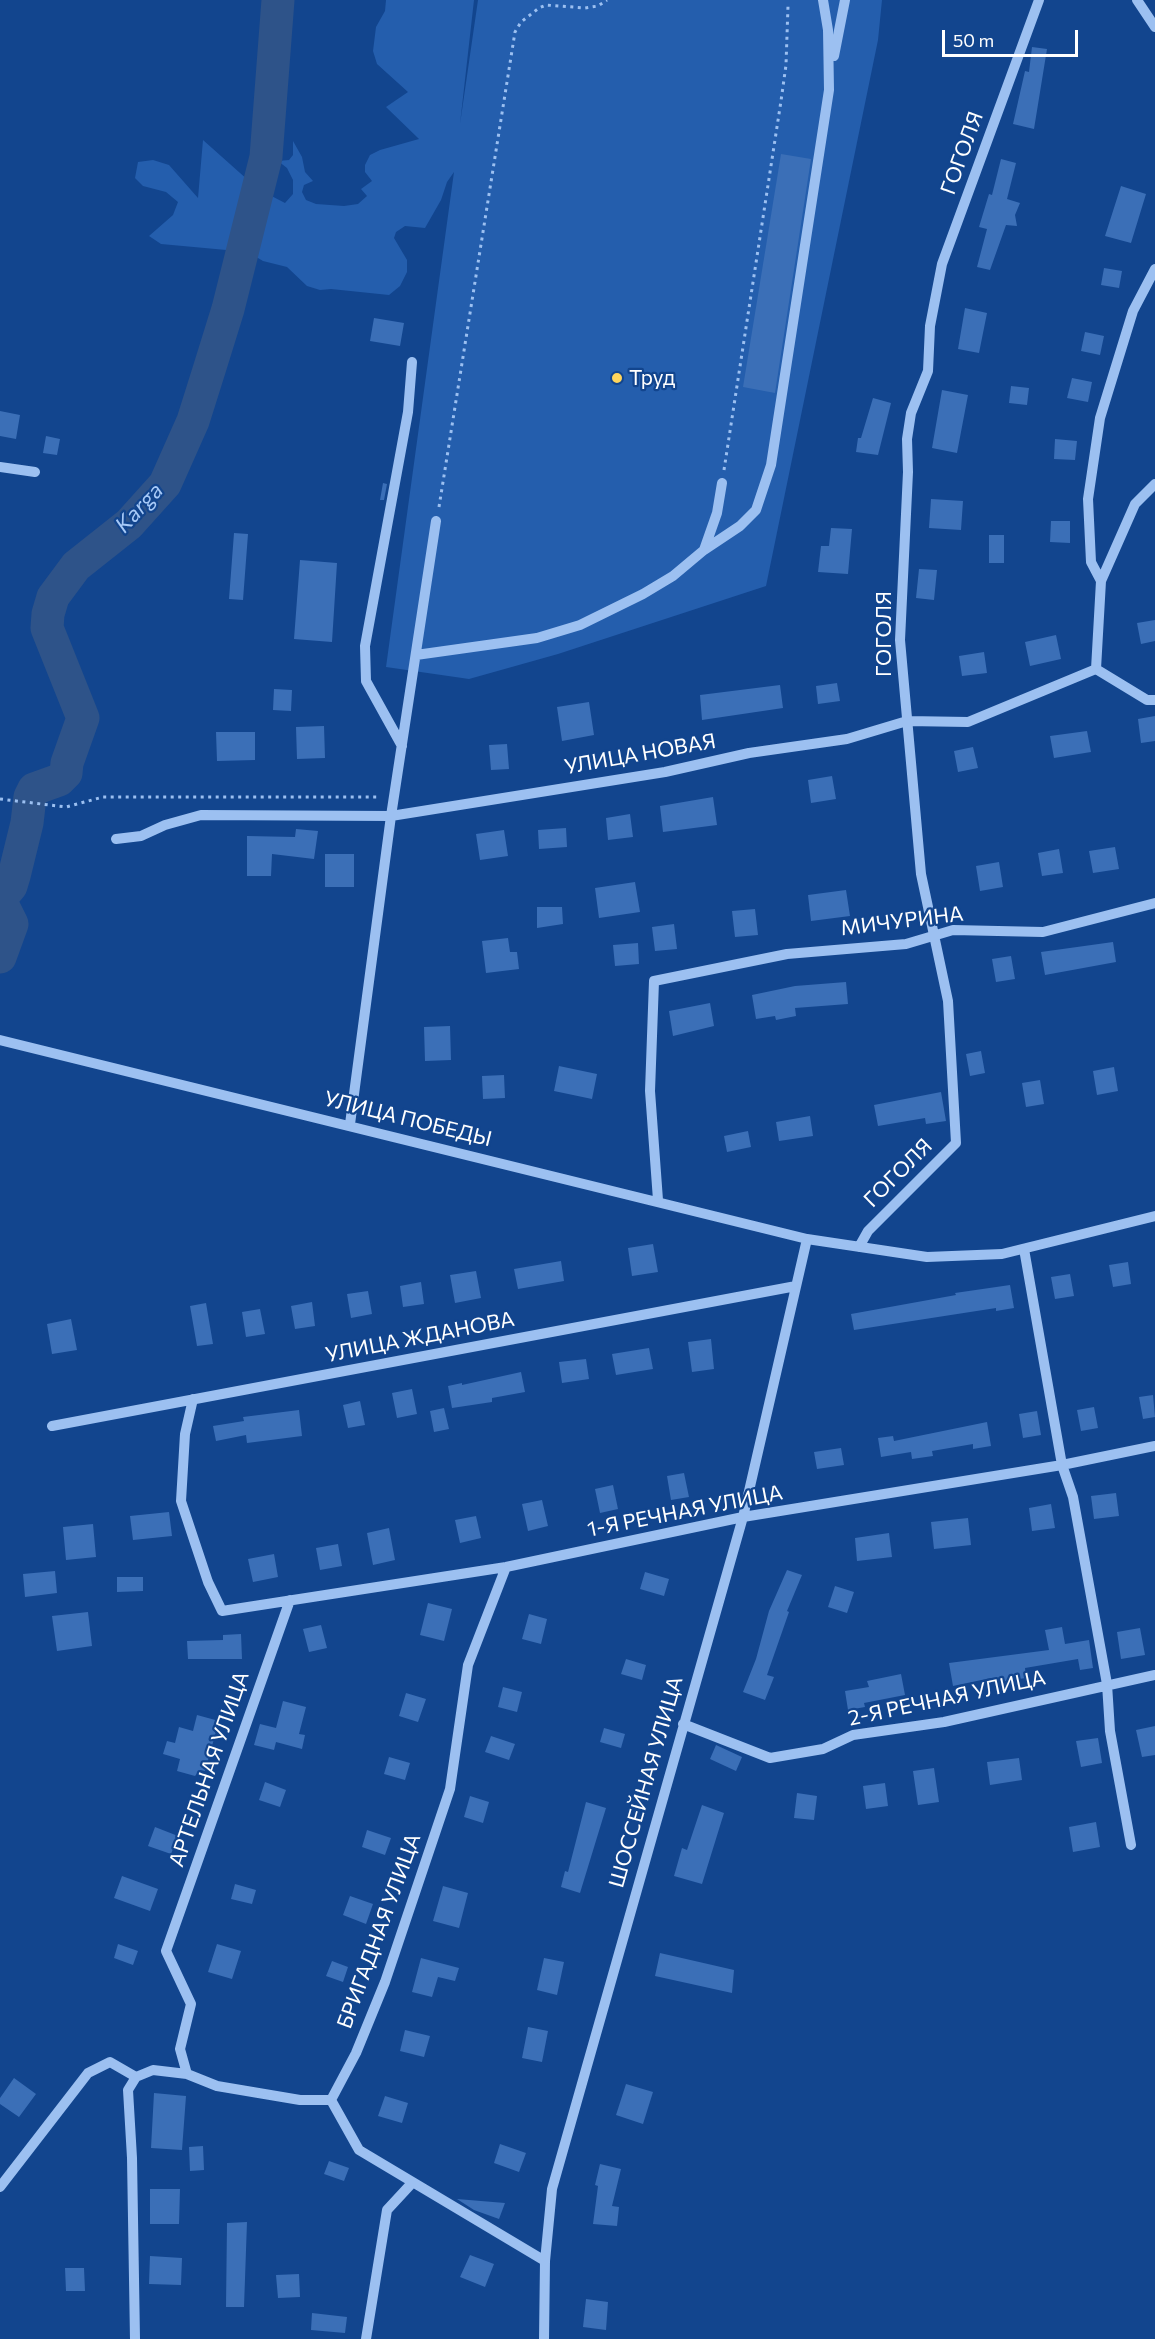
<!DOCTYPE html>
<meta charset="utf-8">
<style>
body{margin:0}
#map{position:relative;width:1155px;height:2339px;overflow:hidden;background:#12458e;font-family:Commissioner,sans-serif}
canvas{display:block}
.scale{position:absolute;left:942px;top:30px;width:136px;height:27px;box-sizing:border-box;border:3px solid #fff;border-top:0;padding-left:8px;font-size:18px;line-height:21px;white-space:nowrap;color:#fff;-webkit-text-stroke:4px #12458e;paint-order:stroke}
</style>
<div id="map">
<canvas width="1155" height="2339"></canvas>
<div class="scale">50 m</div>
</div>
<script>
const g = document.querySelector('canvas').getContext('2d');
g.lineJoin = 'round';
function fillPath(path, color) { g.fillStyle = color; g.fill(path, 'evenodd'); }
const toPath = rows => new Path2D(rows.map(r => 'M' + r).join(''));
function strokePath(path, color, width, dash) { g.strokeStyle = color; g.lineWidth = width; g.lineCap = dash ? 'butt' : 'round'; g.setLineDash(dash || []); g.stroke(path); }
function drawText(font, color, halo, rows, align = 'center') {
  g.font = font + ' Commissioner,sans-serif'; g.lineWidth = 4.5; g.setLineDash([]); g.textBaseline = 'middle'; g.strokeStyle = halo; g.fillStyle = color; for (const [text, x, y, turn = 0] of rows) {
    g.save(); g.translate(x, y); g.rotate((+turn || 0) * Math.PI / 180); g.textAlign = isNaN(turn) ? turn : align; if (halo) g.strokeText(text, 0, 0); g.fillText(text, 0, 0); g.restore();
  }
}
const green = toPath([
 [386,0,474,0,460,124,478,0,882,0,878,40,766,586,558,654,469,679,386,667,454,172,447,182,441,200,425,228,405,226,396,232,394,238,407,260,407,272,400,286,389,295,331,289,320,290,307,286,287,267,263,261,248,252,161,244,149,236,173,215,178,202,166,192,143,186,135,178,138,162,153,160,169,165,198,198,203,140,258,189,285,203,293,194,293,180,287,168,278,161,289,160,293,155,293,141,302,157,305,172,313,181,304,185,302,192,306,200,316,204,344,206,358,204,367,196,361,189,372,181,365,172,365,165,370,155,380,150,419,139,386,107,408,92,377,64,373,51,376,27,385,11]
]);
const river = toPath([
 [0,899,11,886,14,876,27,823,30,797,34,789,59,780,66,773,67,763,83,718,47,628,48,614,53,597,76,566,129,524,165,484,193,421,210,367,228,309,266,157,278,0],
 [0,900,12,924,0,957]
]);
const building = toPath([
 [1032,47,1047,49,1034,129,1013,124,1025,71,1029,72],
 [781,154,811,159,775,393,743,387],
 [1001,159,1016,163,1007,199,1020,203,1015,215,1017,226,1006,225,990,270,977,267,987,229,979,227,989,194,992,195],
 [1121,186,1146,194,1131,243,1105,236],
 [1104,268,1122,271,1119,288,1101,285],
 [965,308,987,313,979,353,958,349],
 [374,318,404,323,400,346,370,341],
 [1085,332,1104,336,1100,355,1081,351],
 [1072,378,1092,382,1088,402,1067,398],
 [1011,386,1029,388,1027,405,1009,403],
 [942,390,968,395,957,453,932,448],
 [873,398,891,403,878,455,856,452,858,438,861,438],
 [0,411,20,415,16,439,0,436],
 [46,436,60,439,57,455,43,453],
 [1055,439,1077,441,1075,460,1054,459],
 [383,483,387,484,384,500,380,500],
 [931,499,963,501,961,530,929,528],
 [1051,521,1070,521,1070,543,1050,542],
 [831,528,852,529,848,574,818,572,821,546,829,546],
 [234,533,248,534,243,600,229,599],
 [989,535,1004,535,1004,563,989,563],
 [300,560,337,563,332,642,294,639],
 [919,569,937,570,934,600,916,598],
 [1155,620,1155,641,1141,644,1137,623],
 [1056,635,1061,659,1030,666,1025,642],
 [984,652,987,673,962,676,959,656],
 [837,683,840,701,818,704,816,686],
 [780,685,783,708,702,720,700,695],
 [274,689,292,690,291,711,273,710],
 [589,702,594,735,562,741,557,707],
 [1155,716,1155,741,1141,743,1138,719],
 [324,726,325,758,297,759,296,727],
 [1087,731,1091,752,1054,758,1050,736],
 [216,732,255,732,255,760,217,761],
 [507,744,509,769,491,770,489,745],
 [973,747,978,768,958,772,954,751],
 [832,776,836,799,811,803,808,780],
 [713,797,717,825,663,832,660,806],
 [630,814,633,837,608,840,606,818],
 [566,828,567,847,539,849,538,830],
 [296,829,318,831,314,859,272,854,271,876,247,876,247,836,295,837],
 [504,830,508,856,480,860,476,834],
 [1115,847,1119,869,1093,873,1089,851],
 [1059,849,1063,873,1042,876,1038,853],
 [325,854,354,854,354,887,325,887],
 [999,862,1003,887,980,891,976,866],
 [635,882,640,912,599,918,595,888],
 [846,890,850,916,811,921,808,895],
 [537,907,562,907,563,924,537,928],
 [755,909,758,935,735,937,732,911],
 [674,924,677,949,655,951,652,927],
 [508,938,510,952,517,952,519,969,486,973,482,941],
 [1113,942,1116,962,1045,975,1041,952],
 [638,943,639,964,615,966,613,945],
 [1011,956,1015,979,996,982,992,959],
 [846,982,848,1004,795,1008,796,1016,776,1020,775,1016,756,1019,752,995,795,986],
 [710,1003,714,1026,673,1036,669,1011],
 [450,1026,451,1060,425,1061,424,1027],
 [981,1051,985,1073,970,1076,966,1054],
 [559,1066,597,1074,592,1099,554,1091],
 [1114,1067,1118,1091,1097,1095,1093,1071],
 [504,1075,505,1098,483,1099,482,1076],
 [1040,1080,1044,1104,1026,1107,1022,1083],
 [941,1092,946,1121,926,1124,925,1118,878,1126,874,1105],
 [810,1116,813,1136,779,1141,776,1122],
 [748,1131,751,1147,727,1152,724,1136],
 [653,1244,658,1272,632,1276,628,1248],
 [561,1261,564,1281,518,1289,514,1269],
 [1128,1262,1131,1284,1113,1287,1109,1265],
 [476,1271,481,1298,455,1303,450,1275],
 [1070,1274,1074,1296,1055,1299,1051,1277],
 [421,1282,424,1304,403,1307,400,1286],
 [1010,1285,1014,1308,996,1311,996,1308,854,1330,851,1314,956,1295,955,1293],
 [368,1291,372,1314,351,1318,347,1294],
 [312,1302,315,1326,295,1329,291,1306],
 [206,1303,213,1344,197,1346,190,1306],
 [260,1309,265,1334,246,1337,242,1312],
 [71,1319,77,1350,52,1354,47,1324],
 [711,1339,714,1369,692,1372,688,1342],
 [649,1348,653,1369,616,1375,612,1354],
 [586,1359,589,1379,562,1383,559,1362],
 [521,1372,525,1392,492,1398,492,1402,452,1408,448,1386,462,1383,462,1385],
 [412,1389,417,1414,397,1418,392,1393],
 [1153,1395,1155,1417,1143,1419,1139,1397],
 [360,1401,365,1425,348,1428,343,1405],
 [1094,1407,1098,1428,1081,1431,1077,1410],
 [444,1408,449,1429,434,1432,430,1411],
 [299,1410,302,1436,247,1443,246,1435,216,1441,213,1426,244,1421,243,1417],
 [1037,1411,1041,1435,1023,1438,1019,1414],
 [987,1422,991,1446,973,1449,973,1444,932,1451,933,1456,912,1459,911,1452,881,1457,878,1438,893,1436,894,1441],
 [841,1448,844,1465,817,1469,814,1452],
 [684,1473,689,1497,671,1500,667,1476],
 [613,1485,618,1509,600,1513,595,1489],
 [1116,1493,1119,1516,1094,1519,1091,1496],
 [542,1500,548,1526,528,1531,522,1504],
 [1051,1504,1055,1528,1032,1531,1029,1508],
 [169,1512,172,1536,133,1540,130,1516],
 [476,1516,481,1538,460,1543,455,1520],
 [968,1518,971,1545,934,1549,931,1522],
 [93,1524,96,1557,66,1560,63,1527],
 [389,1528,395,1560,373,1565,367,1533],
 [889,1533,892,1557,857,1561,855,1538],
 [338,1544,342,1566,320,1570,316,1548],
 [274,1554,278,1577,253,1582,248,1559],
 [787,1570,802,1575,787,1611,789,1612,767,1675,774,1677,765,1700,743,1692,756,1659,769,1611],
 [55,1571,57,1593,25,1597,23,1574],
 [645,1572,669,1579,664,1596,640,1589],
 [117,1577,143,1577,143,1591,117,1592],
 [835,1586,854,1592,847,1613,828,1607],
 [428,1603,452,1609,444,1641,420,1635],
 [88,1612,92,1646,57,1651,52,1616],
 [529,1614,547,1619,541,1644,522,1639],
 [321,1625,327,1648,309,1652,303,1629],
 [1062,1627,1065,1644,1089,1640,1093,1668,1080,1670,1078,1659,1025,1668,1026,1678,991,1683,991,1678,953,1686,949,1663,1049,1650,1045,1630],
 [1140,1628,1145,1655,1121,1659,1117,1632],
 [241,1634,242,1659,188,1659,187,1641,223,1640,223,1635],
 [626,1659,646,1665,642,1680,621,1674],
 [901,1674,905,1695,864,1703,865,1707,848,1710,845,1691,869,1687,867,1681],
 [503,1687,522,1692,517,1712,498,1707],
 [406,1693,426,1699,418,1722,399,1716],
 [283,1701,306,1707,299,1734,305,1735,302,1749,276,1742,274,1750,254,1745,260,1724,276,1728],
 [197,1715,219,1721,205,1771,200,1770,195,1776,177,1771,180,1759,163,1754,167,1741,175,1743,179,1727,193,1731],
 [1155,1726,1155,1755,1142,1757,1136,1730],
 [604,1728,625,1734,621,1748,600,1742],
 [491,1736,515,1744,509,1760,485,1752],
 [1098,1738,1102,1763,1081,1767,1076,1741],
 [716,1745,742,1757,736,1771,710,1759],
 [389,1757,410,1763,405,1780,384,1774],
 [1019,1758,1022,1780,990,1785,987,1762],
 [934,1768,939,1802,918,1805,913,1771],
 [265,1782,286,1790,280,1807,259,1800],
 [885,1783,888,1806,866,1809,863,1786],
 [797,1793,817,1796,814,1820,794,1818],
 [470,1796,489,1802,483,1823,464,1817],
 [586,1802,606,1808,580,1893,561,1887,565,1871,568,1872],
 [702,1805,724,1813,702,1884,674,1876,682,1848,687,1850],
 [1096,1822,1100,1847,1073,1852,1069,1827],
 [155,1827,178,1836,171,1854,148,1846],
 [367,1830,391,1838,385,1855,362,1847],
 [122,1876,158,1889,150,1911,114,1898],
 [235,1884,256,1890,252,1904,231,1899],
 [443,1886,468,1893,459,1928,433,1921],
 [350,1896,373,1904,366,1924,343,1915],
 [118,1944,138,1951,133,1965,114,1958],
 [217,1944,241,1951,232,1979,208,1972],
 [660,1953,734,1970,732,1993,655,1976],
 [421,1958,459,1968,455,1981,438,1977,432,1997,412,1992],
 [544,1958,564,1962,557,1995,537,1990],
 [332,1961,348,1967,343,1982,326,1976],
 [528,2027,548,2031,542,2062,522,2058],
 [405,2030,430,2036,424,2057,400,2051],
 [14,2078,36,2094,19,2117,0,2104,0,2098],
 [626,2084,653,2092,643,2124,616,2115],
 [154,2093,186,2096,182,2150,151,2148],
 [385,2096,408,2103,402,2123,378,2116],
 [500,2144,526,2153,519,2172,494,2163],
 [203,2146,204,2170,190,2171,189,2147],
 [329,2161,349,2168,344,2181,324,2174],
 [600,2164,621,2169,612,2206,619,2207,617,2226,593,2224,598,2186,595,2185],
 [150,2189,180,2189,179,2224,150,2224],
 [457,2199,505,2203,499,2219,474,2210],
 [247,2222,244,2307,226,2307,227,2223],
 [470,2255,494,2264,485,2287,460,2277],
 [150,2256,182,2258,181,2285,149,2284],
 [65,2268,84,2268,85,2291,66,2291],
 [299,2274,300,2297,278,2298,276,2275],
 [586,2299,608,2302,606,2330,583,2327],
 [312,2313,347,2317,345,2333,311,2330]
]);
const path = toPath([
 [724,470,781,101,786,65,788,6],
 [439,507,515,32,521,22,539,8,546,5,585,8,598,6,607,0],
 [0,799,66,807,103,797,380,797]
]);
const minor = toPath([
 [1137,0,1155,27],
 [834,56,845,0],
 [0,467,35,472],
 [704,550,740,526,756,510,771,465,829,90,828,30,823,0],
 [1101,581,1091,562,1088,499,1100,418,1133,311,1155,269],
 [416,655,537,638,580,625,643,594,673,576,704,550,717,513,722,483],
 [1096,669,1101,581,1135,504,1155,484],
 [402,746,366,681,365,646,408,412,412,362],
 [116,839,141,836,165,825,201,815,391,816,665,772,749,753,847,739,907,721,968,722,1096,669,1147,700,1155,700],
 [0,1040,807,1239,927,1257,1002,1254,1155,1216],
 [350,1124,391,816,436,521],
 [658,1200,650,1091,654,981,787,954,906,944,953,930,1043,932,1155,903],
 [859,1247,868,1231,956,1143,948,1001,921,874,900,640,908,472,907,439,911,413,928,371,930,326,942,264,1039,0],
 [1024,1249,1062,1465,1073,1497,1107,1684,1110,1731,1131,1845],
 [193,1399,185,1434,181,1501,208,1582,222,1611,506,1567,743,1517,1062,1465,1155,1446],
 [52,1426,796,1286],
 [683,1724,770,1758,823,1749,853,1735,944,1722,1155,1675],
 [187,2074,180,2049,191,2004,166,1951,290,1600],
 [331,2100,356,2053,385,1982,450,1789,468,1665,506,1567],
 [331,2100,359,2150,545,2261],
 [0,2187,88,2073,110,2062,136,2077],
 [135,2339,132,2158,128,2090,136,2077,153,2070,187,2074,217,2086,300,2100,331,2100],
 [366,2339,387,2210,412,2183],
 [544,2339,545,2261,552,2189,743,1517,807,1239]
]);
const markers = [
 [617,378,6,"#ffd55c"]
];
const streetNames = [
 ["ГОГОЛЯ",962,153,-70],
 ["ГОГОЛЯ",884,634,-90],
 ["УЛИЦА НОВАЯ",640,754,-10],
 ["МИЧУРИНА",902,921,-7],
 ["УЛИЦА ПОБЕДЫ",408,1119,14],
 ["ГОГОЛЯ",898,1173,-45],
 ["УЛИЦА ЖДАНОВА",420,1337,-11],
 ["1-Я РЕЧНАЯ УЛИЦА",685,1511,-11],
 ["2-Я РЕЧНАЯ УЛИЦА",947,1698,-12],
 ["АРТЕЛЬНАЯ УЛИЦА",209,1769,-71],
 ["ШОССЕЙНАЯ УЛИЦА",646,1782,-74],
 ["БРИГАДНАЯ УЛИЦА",379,1931,-70]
];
const poiNames = [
 ["Труд",629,378]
];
const waterNames = [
 ["Karga",139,508,-47]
];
fillPath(green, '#245ead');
strokePath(river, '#2e5389', 33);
fillPath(building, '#3b6fb7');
strokePath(path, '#9cc0f1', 3, [3, 4.5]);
strokePath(minor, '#9cc0f1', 10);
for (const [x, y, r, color] of markers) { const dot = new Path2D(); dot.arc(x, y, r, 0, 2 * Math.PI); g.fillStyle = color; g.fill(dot); strokePath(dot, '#12458e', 2); }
drawText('21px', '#fff', '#12458e', streetNames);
drawText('21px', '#fff', '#12458e', poiNames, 'left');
drawText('italic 22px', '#a8caf8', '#12458e', waterNames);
</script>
